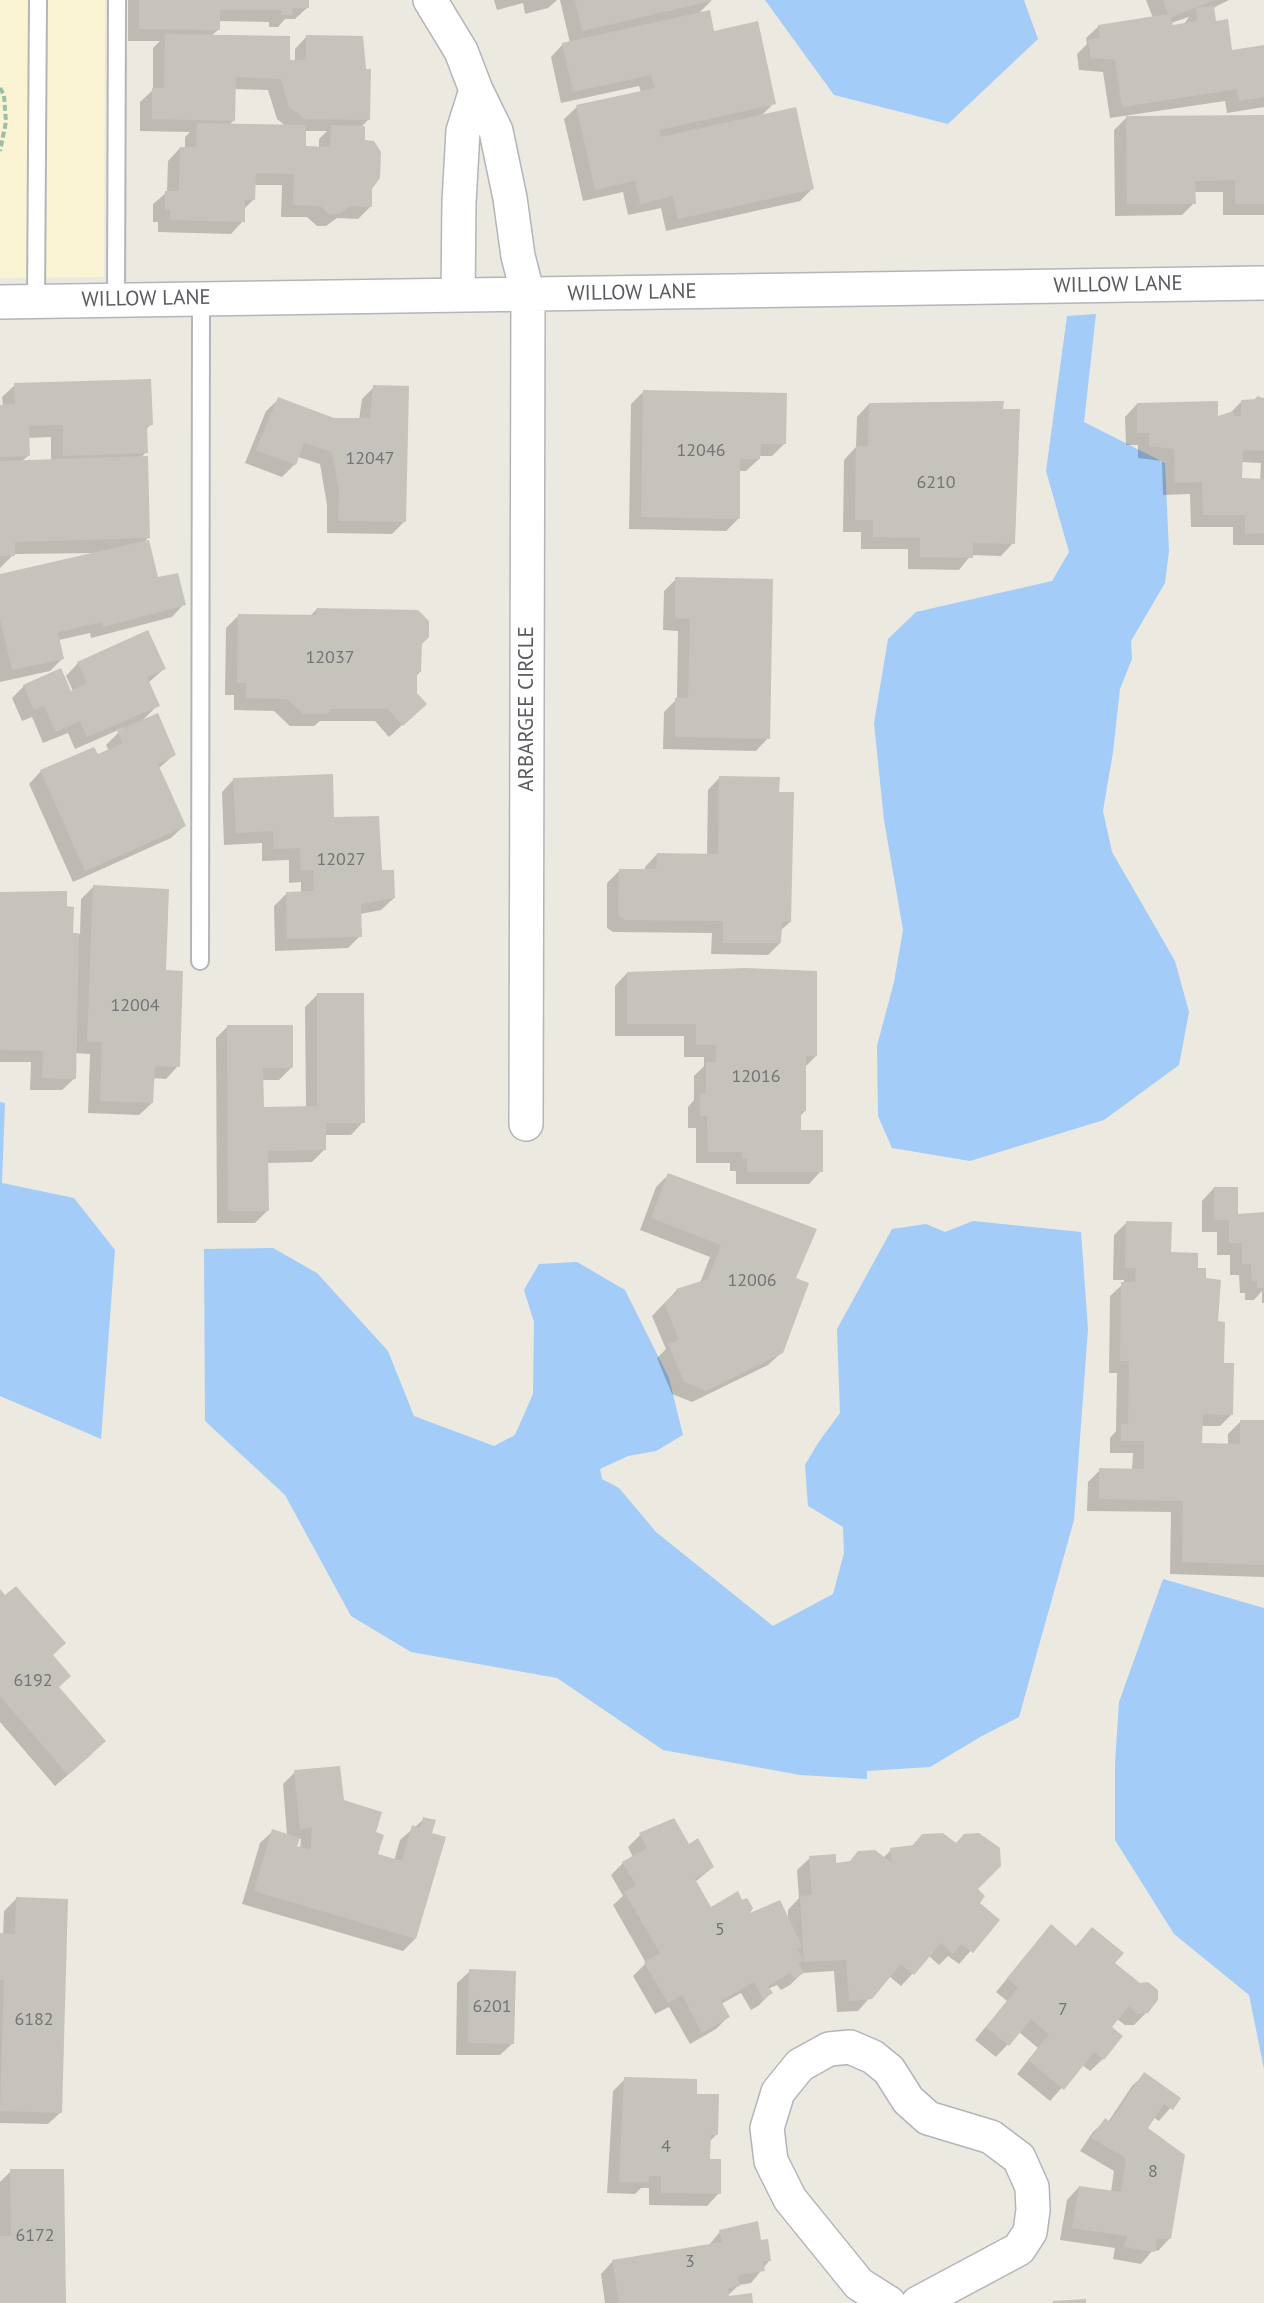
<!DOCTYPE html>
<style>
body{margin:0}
canvas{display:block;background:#ebe9e0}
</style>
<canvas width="1264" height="2303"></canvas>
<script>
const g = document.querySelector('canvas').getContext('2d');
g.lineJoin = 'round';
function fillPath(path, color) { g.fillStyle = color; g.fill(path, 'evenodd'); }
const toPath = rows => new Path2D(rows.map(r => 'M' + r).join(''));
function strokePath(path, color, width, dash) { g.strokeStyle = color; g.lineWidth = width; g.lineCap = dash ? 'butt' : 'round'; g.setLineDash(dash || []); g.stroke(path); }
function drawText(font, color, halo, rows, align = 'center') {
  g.font = font + ' "PT Sans",sans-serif'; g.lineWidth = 4.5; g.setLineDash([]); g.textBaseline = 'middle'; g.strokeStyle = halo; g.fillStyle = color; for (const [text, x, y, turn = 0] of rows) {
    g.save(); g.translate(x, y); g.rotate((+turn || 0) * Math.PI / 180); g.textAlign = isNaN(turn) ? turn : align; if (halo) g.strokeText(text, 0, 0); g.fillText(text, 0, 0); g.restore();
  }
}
const commercial = toPath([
 [0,0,105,0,104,277,0,278]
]);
const water = toPath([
 [765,0,1024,0,1038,39,948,124,834,95],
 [1096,314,1084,422,1165,463,1169,551,1165,583,1131,641,1132,659,1120,689,1113,752,1103,811,1112,852,1175,961,1189,1012,1179,1065,1104,1120,970,1161,892,1148,878,1116,877,1046,894,982,903,930,884,820,874,723,888,639,916,612,1052,581,1069,552,1046,471,1067,316],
 [0,1102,5,1103,2,1183,74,1198,115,1250,101,1439,0,1396],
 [973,1221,1081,1232,1088,1329,1074,1520,1019,1717,982,1736,930,1767,867,1771,867,1779,800,1775,663,1750,557,1678,411,1652,351,1616,285,1495,205,1421,204,1249,273,1248,317,1273,388,1351,414,1416,494,1446,515,1435,533,1394,534,1322,524,1290,539,1264,577,1262,625,1290,669,1378,683,1435,656,1451,628,1456,600,1469,602,1479,619,1488,656,1532,773,1626,833,1594,844,1553,843,1527,808,1506,805,1465,818,1443,840,1413,837,1329,892,1229,926,1224,945,1232],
 [1163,1579,1264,1608,1264,2069,1249,1995,1174,1934,1115,1840,1115,1764,1119,1702]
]);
const shadow = toPath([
 [128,0,308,0,308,7,295,19,285,19,278,27,269,27,269,22,218,21,218,30,211,36,295,61,295,49,307,36,368,120,360,128,371,189,371,206,358,219,337,218,326,226,317,226,307,217,281,217,282,185,254,185,254,199,244,209,243,221,231,234,158,232,158,222,153,222,153,204,167,192,168,161,180,148,185,148,185,137,190,132,140,131,140,102,153,90,153,48,160,41,128,41],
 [234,89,268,90,277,119,287,127,228,126,234,120],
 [305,131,327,131,319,139,319,148,304,148],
 [494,0,557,0,548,8,525,14,523,3,497,10],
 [560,0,712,0,697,15,774,103,761,116,813,188,800,201,666,231,661,208,628,215,623,192,583,201,564,119,577,107,641,92,639,86,561,103,551,57,563,44,570,43],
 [1146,0,1229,0,1213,8,1215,23,1231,52,1264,47,1264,107,1227,113,1225,101,1110,118,1103,72,1079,70,1077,54,1087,44,1086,38,1099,26,1153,18],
 [1189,17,1184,24,1172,26,1171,23],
 [1264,116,1264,215,1223,215,1223,192,1194,192,1194,203,1182,215,1115,216,1114,130,1126,118],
 [15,385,151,424,146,430,146,452,141,458,148,538,144,542,156,578,184,604,172,617,91,638,90,633,59,640,63,658,50,671,0,682,0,575,99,553,14,554,0,568,0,406,3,406,2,397],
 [51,437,51,461,22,461,28,456,27,438],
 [374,387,405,521,392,534,327,533,327,505,320,464,298,457,295,464,282,477,245,463,266,411,279,399,334,419,359,420,362,399],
 [643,392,785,443,772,456,759,456,759,459,746,471,739,471,738,519,726,531,629,529,631,404],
 [1257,397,1264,399,1264,545,1233,545,1233,527,1191,527,1190,494,1163,495,1162,461,1138,458,1138,445,1126,445,1125,417,1137,404,1217,418,1229,414,1242,401,1254,400],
 [1241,462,1261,463,1260,480,1241,480],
 [869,404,1013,543,1001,556,971,555,959,570,908,569,908,549,861,549,861,532,843,532,844,460,856,447,857,417],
 [676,579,768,738,756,751,663,749,664,712,677,699,678,631,663,630,664,591],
 [317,609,420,644,420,672,416,676,412,716,389,737,375,721,320,721,314,726,290,726,274,711,234,710,234,695,225,695,226,628,239,615,310,616],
 [78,663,164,669,148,683,158,705,141,722,174,755,159,768,184,826,171,838,73,882,29,784,41,771,97,756,109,751,106,745,123,728,75,749,68,733,43,743,32,717,22,721,12,698,24,686,74,693,66,676],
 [720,777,778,793,790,922,780,931,780,943,768,955,711,954,712,933,613,932,607,928,607,883,620,870,645,870,645,867,657,854,707,855,708,790],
 [234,779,333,818,380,872,394,898,381,910,360,914,360,936,348,948,275,951,274,906,286,894,301,893,301,882,289,883,289,860,262,861,262,843,224,845,222,792],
 [93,887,165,971,178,1066,166,1079,153,1078,152,1103,139,1115,88,1113,90,1054,75,1053,75,1078,62,1090,30,1090,31,1062,0,1062,0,893,65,907,71,934,80,934,81,899],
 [627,973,816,1056,805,1067,805,1111,800,1116,800,1132,821,1171,809,1184,736,1184,736,1171,730,1171,730,1163,696,1163,696,1128,688,1128,688,1107,694,1100,694,1076,704,1066,704,1057,684,1057,684,1036,615,1036,615,986],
 [317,995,363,1122,351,1135,324,1135,324,1150,312,1162,267,1163,267,1211,255,1223,217,1223,216,1038,228,1026,291,1068,279,1080,262,1080,262,1108,306,1108,305,1007],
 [668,1175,794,1279,781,1353,768,1365,692,1402,672,1394,657,1358,666,1349,652,1316,677,1290,700,1283,710,1257,640,1230,656,1187],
 [1214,1188,1237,1216,1264,1214,1264,1303,1262,1303,1262,1291,1254,1300,1245,1300,1245,1293,1240,1293,1239,1275,1230,1275,1230,1255,1217,1255,1217,1232,1202,1232,1202,1201],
 [1126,1223,1170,1254,1197,1270,1204,1279,1216,1323,1232,1414,1220,1426,1201,1426,1201,1445,1228,1445,1228,1434,1241,1421,1264,1422,1264,1577,1170,1574,1171,1512,1087,1511,1088,1482,1100,1470,1132,1470,1133,1453,1110,1453,1110,1438,1116,1431,1117,1373,1109,1373,1110,1296,1124,1283,1124,1280,1113,1280,1114,1235],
 [0,1591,51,1656,57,1688,92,1754,55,1786,0,1722],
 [295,1772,342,1801,374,1833,376,1855,394,1861,400,1840,424,1819,430,1834,415,1939,403,1951,242,1904,260,1843,273,1831,287,1836,283,1784],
 [298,1839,301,1839,300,1849,295,1847],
 [640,1835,688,1846,713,1867,695,1882,710,1909,747,1917,788,1920,788,1910,799,1898,797,1870,810,1858,834,1864,883,1858,891,1850,911,1847,922,1835,975,1889,978,1903,998,1920,959,1964,948,1956,939,1965,929,1956,901,1986,889,1976,858,2011,837,2012,834,1971,802,1973,790,1985,781,1990,777,1985,768,1989,771,1993,758,2006,751,2010,741,1993,721,2004,728,2017,716,2029,690,2044,669,2007,655,2014,633,1976,646,1963,613,1905,623,1896,611,1875,623,1863,633,1857,628,1847],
 [16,1899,61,2112,48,2124,0,2123,0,1935,3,1935,4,1911],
 [1051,1926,1075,1947,1092,1929,1147,2012,1134,2025,1125,2025,1117,2019,1110,2028,1103,2059,1090,2071,1082,2065,1050,2101,1017,2074,1038,2048,1019,2032,996,2057,975,2040,1007,2001,996,1992],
 [470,1971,513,2043,500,2055,456,2055,457,1983],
 [1145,2074,1179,2098,1159,2121,1153,2117,1146,2129,1170,2238,1158,2251,1153,2250,1141,2264,1113,2259,1115,2248,1060,2240,1067,2200,1079,2187,1111,2192,1114,2171,1080,2151,1093,2132,1106,2120,1108,2122,1132,2086],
 [625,2079,695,2095,717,2134,709,2142,709,2161,719,2193,707,2206,649,2205,649,2188,641,2188,635,2194,607,2193,613,2091],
 [11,2171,64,2303,0,2303,0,2182],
 [720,2232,760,2242,769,2261,751,2283,739,2285,725,2298,752,2303,605,2303,601,2274,613,2261,708,2246]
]);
const building = toPath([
 [139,0,309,0,309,8,293,8,292,15,281,15,281,10,220,10,220,30,139,29],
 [575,0,711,0,711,1,582,31],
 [1163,0,1215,0,1171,17,1173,25,1197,21,1196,8,1214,6,1216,21,1228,19,1232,50,1264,45,1264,97,1239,101,1237,89,1122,107,1115,60,1091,58,1088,40,1100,38,1098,25,1168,14],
 [710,10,714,31,758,21,776,104,659,130,661,137,796,107,814,189,678,219,673,196,640,204,635,181,595,190,576,105,655,88,651,75,573,92,562,43],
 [165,34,290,36,290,60,306,60,306,35,363,36,366,69,371,69,370,120,305,119,289,107,281,79,236,77,235,121,152,119,152,88,164,88],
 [1264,115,1264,204,1235,204,1235,180,1195,181,1196,204,1127,204,1126,116],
 [197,123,306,125,306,146,330,147,331,125,365,126,365,140,374,141,381,152,380,178,372,189,372,207,350,206,339,214,329,214,320,206,293,205,294,174,256,173,255,200,245,200,245,222,170,220,170,210,165,210,165,191,179,191,180,147,196,147],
 [151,379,153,425,147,426,148,453,63,456,63,425,29,426,30,456,0,457,0,405,15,404,14,383],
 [373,385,409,386,406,522,338,521,339,491,332,452,304,443,296,465,256,450,278,397,334,418,370,418],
 [643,390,787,393,786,444,761,444,760,459,740,459,740,519,641,517],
 [1257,396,1264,398,1264,451,1243,450,1242,478,1264,479,1264,533,1245,534,1245,515,1203,515,1202,482,1175,483,1174,449,1149,446,1149,433,1137,433,1137,403,1218,401,1218,416,1234,411,1234,416,1241,416,1241,400,1257,399],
 [1004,401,1003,409,1020,409,1015,544,973,543,973,558,920,557,920,538,873,537,873,520,855,520,856,446,868,446,869,403],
 [148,456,150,538,15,542,15,556,0,556,0,461],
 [149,540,158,577,178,573,186,605,103,627,102,622,58,632,64,659,12,670,0,619,0,574],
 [675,577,773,579,770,739,675,737,675,698,688,698,690,619,675,618],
 [317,608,418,610,429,621,429,637,422,644,421,672,417,672,417,693,427,704,403,726,388,709,331,709,328,714,303,714,287,699,246,698,246,683,237,683,238,614,316,615],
 [148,630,166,669,147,677,160,706,87,737,80,721,56,732,44,706,34,710,23,685,61,668,71,691,87,683,77,662],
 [158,713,176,755,158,764,186,826,85,871,40,770,94,747,98,754,123,743,117,731],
 [333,774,334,817,379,816,382,870,394,870,395,898,361,904,362,937,287,939,286,892,314,891,313,870,301,871,300,848,274,849,273,831,236,833,233,778],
 [719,776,780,777,779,792,794,792,791,922,782,922,781,943,723,943,723,921,625,920,618,915,619,869,656,869,657,853,718,854],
 [93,885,169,889,166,970,183,971,180,1067,155,1066,153,1103,100,1101,102,1042,87,1042],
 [67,891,67,906,74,907,73,933,79,933,76,1079,42,1078,43,1051,0,1050,0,892],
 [746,968,817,971,817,1056,806,1056,806,1111,801,1111,801,1130,823,1130,823,1172,747,1172,747,1159,742,1159,742,1152,708,1152,707,1116,700,1116,700,1093,706,1093,706,1062,716,1062,716,1045,696,1045,696,1024,627,1024,627,972],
 [317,993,364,993,365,1123,326,1123,326,1150,268,1151,269,1211,228,1211,227,1025,293,1025,293,1068,263,1068,264,1107,317,1106],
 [668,1173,817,1229,796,1278,809,1283,783,1353,706,1391,684,1382,668,1344,679,1340,664,1303,678,1292,676,1289,708,1279,721,1245,651,1218],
 [1214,1187,1238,1187,1238,1214,1264,1212,1264,1288,1257,1288,1257,1281,1252,1281,1251,1264,1242,1264,1242,1243,1229,1243,1229,1220,1214,1220],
 [1126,1221,1172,1222,1171,1252,1198,1253,1198,1268,1206,1268,1206,1278,1221,1280,1218,1321,1225,1322,1224,1363,1234,1363,1233,1415,1203,1414,1202,1443,1240,1444,1240,1420,1264,1420,1264,1565,1182,1562,1183,1501,1099,1499,1099,1468,1144,1469,1144,1441,1121,1441,1121,1424,1128,1424,1129,1361,1120,1361,1121,1282,1135,1282,1136,1268,1125,1268],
 [16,1586,66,1643,53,1655,71,1676,59,1687,106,1741,68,1775,0,1696,0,1589,5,1595],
 [340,1766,344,1800,382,1812,376,1832,384,1835,378,1854,402,1861,412,1825,420,1828,423,1817,436,1820,432,1833,446,1837,416,1939,254,1891,272,1829,300,1838,297,1846,311,1850,312,1827,300,1829,294,1770],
 [674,1818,689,1844,698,1838,714,1867,695,1879,711,1907,738,1891,742,1900,747,1898,753,1908,750,1913,780,1900,802,1946,797,1949,803,1960,798,1962,804,1973,794,1979,790,1973,768,1986,773,1993,763,1999,754,1982,721,2001,730,2017,702,2033,682,1995,668,2003,644,1962,660,1953,624,1892,636,1885,622,1862,647,1848,639,1833],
 [943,1833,956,1843,964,1834,979,1833,1000,1848,1001,1866,978,1889,985,1896,980,1903,1000,1920,973,1953,961,1944,953,1954,941,1943,914,1975,901,1964,872,1999,849,2001,846,1960,804,1962,800,1896,812,1895,809,1856,836,1854,836,1863,850,1861,858,1851,875,1850,892,1863,890,1848,914,1845,922,1834],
 [16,1897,68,1899,62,2113,0,2111,4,1980,0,1980,0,1933,15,1934],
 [1051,1924,1076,1946,1092,1927,1124,1953,1115,1963,1140,1983,1148,1982,1158,1990,1158,2000,1148,2013,1137,2014,1129,2006,1112,2027,1123,2036,1104,2060,1094,2052,1064,2090,1028,2060,1049,2034,1031,2019,1009,2046,986,2027,1018,1988,1007,1978],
 [469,1969,516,1971,514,2044,468,2043],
 [1144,2072,1181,2098,1173,2110,1164,2104,1148,2128,1185,2155,1171,2239,1157,2238,1155,2252,1124,2247,1127,2236,1072,2228,1079,2186,1121,2192,1126,2158,1091,2138,1105,2118,1110,2122],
 [624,2077,697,2079,697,2094,719,2094,718,2135,711,2135,710,2159,721,2159,721,2194,661,2193,661,2176,649,2176,649,2182,619,2182],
 [10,2169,64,2169,66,2303,0,2303,0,2236,11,2236],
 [758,2221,761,2240,768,2239,771,2261,763,2262,765,2271,738,2275,740,2286,728,2288,729,2296,752,2293,753,2303,619,2303,612,2260,722,2242,719,2230],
 [1086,2299,1086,2303,1053,2303,1053,2301]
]);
const path = toPath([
 [0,88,4,95,6,122,0,151]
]);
const lane = toPath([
 [116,299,117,0],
 [36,301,38,0],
 [200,961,201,298]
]);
const street = toPath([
 [430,0,461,51,476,90,496,131,510,198,518,256,528,295,526,1124],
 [458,295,459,202,463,131,476,90],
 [0,302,1264,283],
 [889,2303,859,2284,790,2199,771,2161,767,2128,778,2092,800,2065,829,2049,850,2047,873,2057,889,2070,908,2100,928,2118,991,2137,1019,2158,1032,2187,1033,2210,1030,2232,1019,2249,918,2303]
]);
const numberNames = [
 ["12046",701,451],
 ["12047",370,459],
 ["6210",936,483],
 ["12037",330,658],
 ["12027",341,860],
 ["12004",135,1006],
 ["12016",756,1077],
 ["12006",752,1281],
 ["6192",33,1681],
 ["5",720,1930],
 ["6201",492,2007],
 ["7",1063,2010],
 ["6182",34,2020],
 ["4",666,2147],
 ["8",1153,2172],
 ["6172",35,2236],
 ["3",690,2262]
];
const streetNames = [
 ["WILLOW LANE",1118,285,-1],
 ["WILLOW LANE",632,293,-1],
 ["WILLOW LANE",146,299,-1],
 ["ARBARGEE CIRCLE",527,709,-90]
];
fillPath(commercial, '#faf4d5');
fillPath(water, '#a3ccf8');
fillPath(shadow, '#0003');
fillPath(building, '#c6c3bd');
strokePath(lane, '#b3b5ba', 20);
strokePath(street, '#b3b5ba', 36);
strokePath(path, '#98c0a7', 4, [6, 3]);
strokePath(lane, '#fff', 16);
strokePath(street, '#fff', 33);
drawText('18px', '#747577', null, numberNames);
drawText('21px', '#595b60', '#fff', streetNames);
</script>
